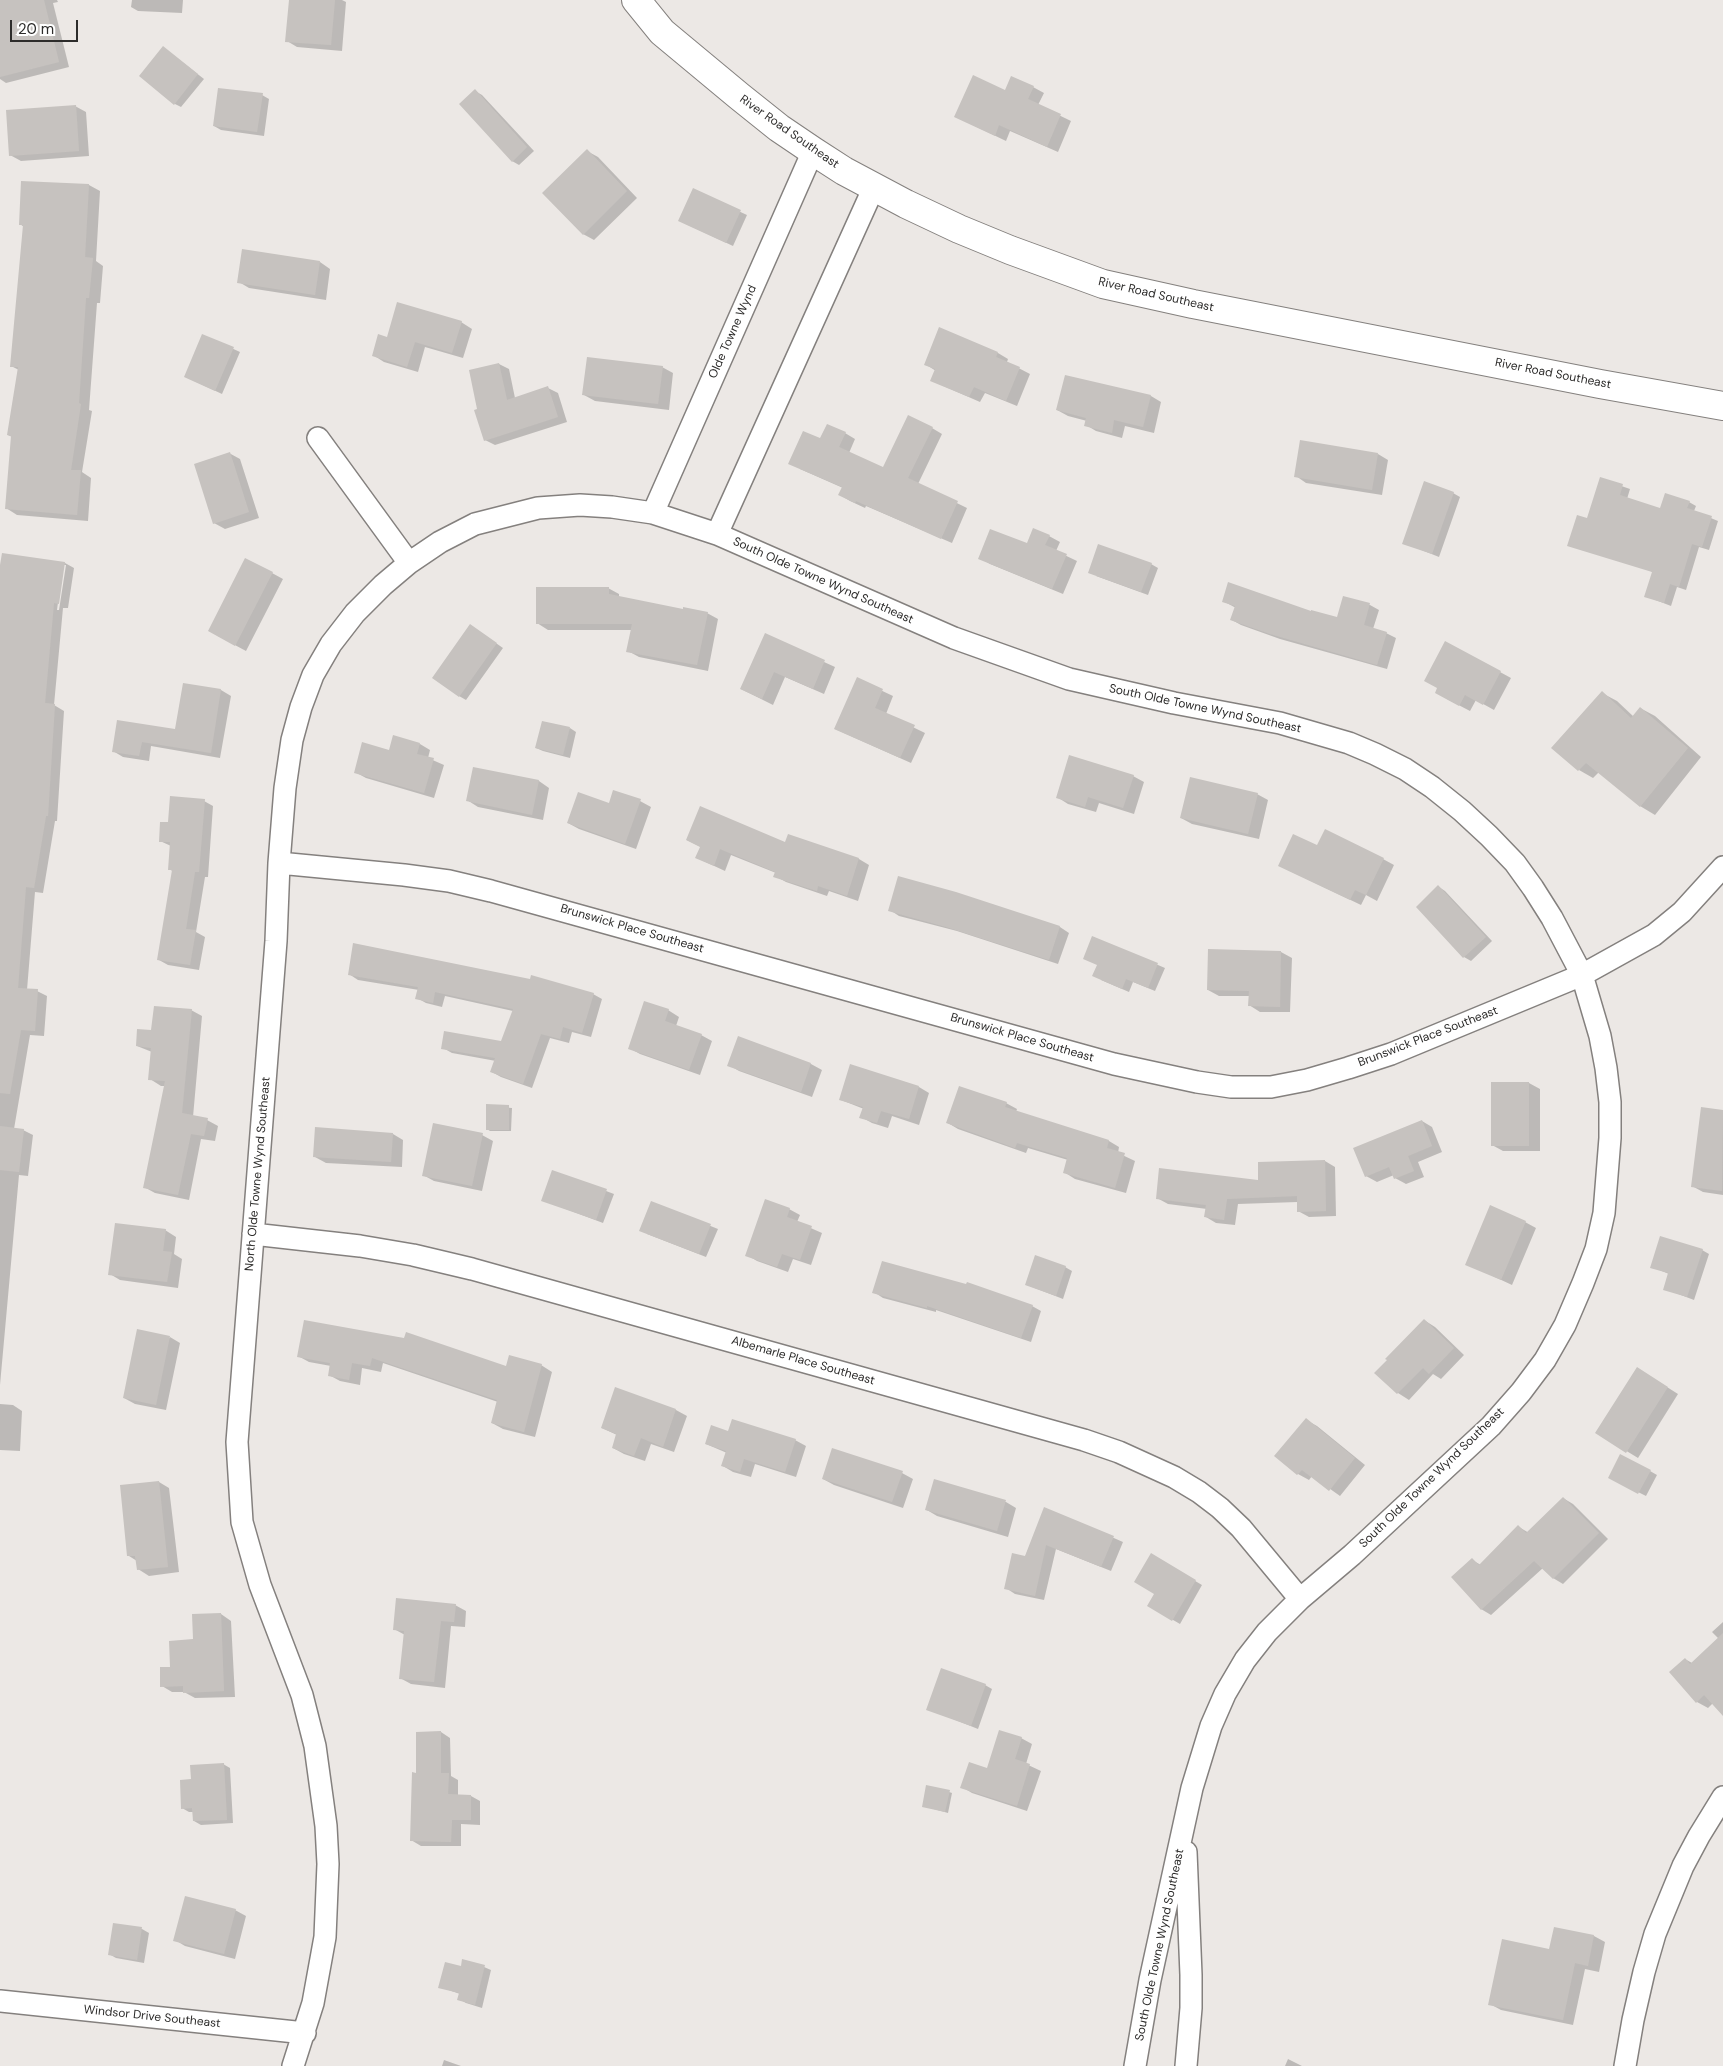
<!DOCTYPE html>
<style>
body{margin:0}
#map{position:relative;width:1723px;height:2066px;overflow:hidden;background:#ece8e5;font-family:"DM Sans",sans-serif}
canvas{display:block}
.scale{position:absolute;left:10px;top:20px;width:68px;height:22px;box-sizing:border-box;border:2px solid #2d2c2b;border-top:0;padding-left:6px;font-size:15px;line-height:18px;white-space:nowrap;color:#2d2c2b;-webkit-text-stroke:4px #fff;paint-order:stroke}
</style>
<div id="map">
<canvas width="1723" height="2066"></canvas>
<div class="scale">20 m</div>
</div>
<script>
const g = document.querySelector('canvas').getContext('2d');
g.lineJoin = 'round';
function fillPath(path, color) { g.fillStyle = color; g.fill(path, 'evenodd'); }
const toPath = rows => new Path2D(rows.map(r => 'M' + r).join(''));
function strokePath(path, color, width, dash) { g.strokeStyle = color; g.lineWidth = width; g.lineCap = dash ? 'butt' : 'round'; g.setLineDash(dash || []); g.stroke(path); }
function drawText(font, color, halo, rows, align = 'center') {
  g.font = font + ' "DM Sans",sans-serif'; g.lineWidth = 4; g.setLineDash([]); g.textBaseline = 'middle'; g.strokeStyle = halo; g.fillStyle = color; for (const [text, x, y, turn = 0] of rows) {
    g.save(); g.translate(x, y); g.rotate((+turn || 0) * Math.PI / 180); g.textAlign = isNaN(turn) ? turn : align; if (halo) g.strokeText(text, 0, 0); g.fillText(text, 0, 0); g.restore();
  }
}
const shadow = toPath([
 [0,0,57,0,58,2,53,3,69,67,6,83,0,79],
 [132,0,183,0,182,13,138,11,131,7],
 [290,0,342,0,346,2,342,51,297,47,287,41],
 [163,47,204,79,181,107,175,104],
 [1033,87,1044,93,1038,105,1071,121,1058,152,1010,131,1006,141,956,117,1006,92],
 [475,91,482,95,534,151,519,165,512,161],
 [262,95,269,99,264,136,221,130,214,126],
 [75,106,86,112,89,156,21,161,10,155],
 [587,151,598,157,637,198,594,240,583,234],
 [22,182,89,185,100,191,96,261,103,266,100,303,97,303,89,410,92,411,82,472,91,478,88,521,17,515,6,508,12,437,8,435,19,370,11,366,24,227,20,224],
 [693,190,747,215,733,246,686,224],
 [320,262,330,269,326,300,249,288,239,282],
 [461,322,472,329,463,358,425,347,418,372,384,362,373,355,388,338],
 [940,329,998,353,1008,359,1007,362,1030,374,1017,406,985,393,980,402,932,381,936,371,925,364],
 [203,335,240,352,222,394,192,380],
 [499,364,509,369,515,398,548,388,558,393,567,422,495,445,485,440,479,410],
 [662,367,673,373,669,410,595,401,584,395],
 [1066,376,1151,396,1161,402,1154,433,1125,426,1122,438,1096,431,1086,425,1087,421,1068,416,1057,410],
 [932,428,942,434,918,484,967,508,952,543,866,506,865,508,850,501,840,495,843,488,800,469,821,440,845,433,855,439,849,453,884,468],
 [229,453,240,459,259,518,225,529,214,523],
 [1378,454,1388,460,1382,495,1306,483,1296,476],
 [1601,479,1630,489,1627,499,1661,510,1689,502,1696,506,1694,511,1718,521,1709,550,1699,547,1686,590,1677,587,1671,606,1645,596,1657,576,1588,520],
 [1453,493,1460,497,1439,557,1404,543],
 [1049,536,1060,542,1056,551,1077,561,1063,594,990,564,980,558,1028,545],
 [65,563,74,568,68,608,63,608,54,705,64,711,57,821,55,821,43,893,35,892,27,990,37,991,47,996,44,1036,30,1035,14,1129,23,1130,33,1135,28,1176,19,1175,0,1385,0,575],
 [63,565,66,565,59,610,57,610],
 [1151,564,1158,568,1148,595,1096,576],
 [272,573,283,579,246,651,218,636],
 [608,588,619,594,619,597,684,611,707,613,718,619,708,671,639,657,628,651,632,630,548,630,537,623],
 [1344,597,1370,605,1379,610,1373,629,1386,633,1396,638,1387,669,1280,639,1241,625,1232,620,1236,608,1223,601,1312,613,1338,619],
 [477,630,503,648,466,700,459,696],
 [765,635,835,667,824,694,785,677,773,705,741,689],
 [1500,672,1511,678,1494,710,1476,700,1470,711,1447,699],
 [857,679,893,696,886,714,925,733,911,763,835,729],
 [184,684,221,690,231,696,220,758,151,746,149,761,123,757,113,751,176,731],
 [1602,693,1617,701,1634,717,1640,708,1655,716,1701,757,1655,815,1640,806,1599,772,1593,778,1579,770],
 [570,728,576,732,570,758,543,751,536,748],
 [420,744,430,750,428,758,444,765,434,798,366,778,355,772,390,752],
 [474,768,539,781,549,788,543,820,478,807,467,800],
 [1133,776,1144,782,1134,814,1099,803,1096,812,1068,804,1057,797],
 [1257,794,1268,800,1259,839,1192,824,1181,818],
 [204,801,213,806,208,877,205,877,196,932,205,937,199,970,168,965,159,960,174,872,169,869,171,846,160,841,169,824],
 [640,801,651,807,636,849,579,829,568,823,609,805],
 [789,836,859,859,869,865,858,901,829,891,827,896,786,882,775,876,776,873,731,855,725,871,697,858,701,847,687,840,786,844],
 [1318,847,1383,859,1394,865,1377,901,1366,895,1361,905,1290,871],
 [1439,887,1445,891,1492,941,1471,961,1464,957,1417,907],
 [955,893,1060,927,1069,933,1058,964,957,931,899,916,890,910],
 [1093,937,1165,968,1155,991,1133,982,1129,992,1101,980],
 [1209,950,1281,952,1292,958,1290,1012,1260,1012,1249,1005,1250,996,1219,996,1208,990],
 [349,974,593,994,602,999,591,1037,572,1032,569,1043,550,1038,532,1088,501,1077,492,1072,496,1061,452,1053,443,1048,502,1042,513,1011,445,996,442,1007,426,1003,417,998,419,990,358,980],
 [191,1010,202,1016,193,1117,207,1120,218,1126,215,1141,201,1139,189,1200,155,1193,144,1187,165,1086,161,1086,150,1079,152,1052,137,1046,152,1032],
 [668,1010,679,1017,676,1026,701,1035,712,1041,700,1075,640,1054,629,1048],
 [739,1038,811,1064,822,1070,812,1097,739,1071,729,1065],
 [1529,1083,1540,1089,1540,1151,1503,1151,1492,1145],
 [919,1087,929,1093,919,1125,892,1116,888,1128,872,1123,861,1117,864,1109,841,1100],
 [1006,1103,1017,1109,1016,1112,1109,1141,1119,1147,1118,1153,1135,1161,1126,1193,1075,1179,1064,1172,1068,1160,1028,1148,1026,1153,958,1129,948,1123],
 [488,1106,512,1108,511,1131,490,1131,487,1129],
 [1702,1108,1723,1111,1723,1195,1703,1192,1692,1186],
 [1422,1121,1432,1127,1442,1152,1418,1162,1424,1177,1406,1184,1395,1178,1394,1175,1377,1182,1366,1176],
 [393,1134,403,1140,402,1167,326,1163,315,1157],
 [482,1135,493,1141,482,1191,434,1181,423,1175],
 [1325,1161,1335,1167,1336,1216,1309,1217,1298,1211,1298,1202,1238,1204,1235,1225,1216,1223,1206,1217,1207,1209,1168,1204,1157,1198,1259,1181],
 [553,1171,614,1194,603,1223,542,1200],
 [651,1202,718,1229,706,1257,647,1234],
 [789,1209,800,1215,797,1222,822,1233,811,1265,793,1259,788,1272,757,1261,747,1255],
 [1525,1222,1536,1228,1512,1285,1467,1264],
 [165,1230,176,1237,174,1254,182,1259,178,1288,120,1280,110,1274],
 [1702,1250,1709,1254,1694,1300,1665,1289,1669,1274,1652,1267],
 [1065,1267,1072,1271,1063,1299,1027,1285],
 [874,1292,1032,1306,1041,1311,1031,1342,936,1310,936,1312,883,1298],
 [1424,1320,1435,1327,1464,1355,1441,1379,1433,1374,1409,1400,1398,1393,1376,1373],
 [170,1337,180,1343,166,1410,135,1404,124,1398],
 [404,1340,507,1367,541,1365,552,1372,535,1437,503,1429,492,1423,498,1402,383,1363,381,1372,362,1368,360,1385,340,1381,329,1375,331,1366,309,1362,298,1356],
 [1648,1375,1678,1394,1638,1458,1597,1433],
 [616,1389,676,1410,687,1416,674,1452,651,1444,645,1461,624,1454,613,1448,617,1435,602,1428],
 [0,1404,13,1405,22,1411,20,1451,0,1450],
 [1306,1420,1317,1426,1365,1465,1340,1496,1312,1476,1309,1480,1298,1474,1276,1456],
 [729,1432,795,1440,806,1446,796,1477,755,1464,751,1477,733,1472,723,1466,727,1453,706,1444],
 [1650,1471,1657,1475,1646,1496,1616,1481],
 [902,1473,913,1479,903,1508,834,1485,823,1479],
 [935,1480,1006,1502,1016,1508,1008,1537,937,1516,927,1510],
 [159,1482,169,1488,179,1572,149,1576,138,1569,137,1561,129,1556],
 [1563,1498,1573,1504,1608,1539,1563,1584,1553,1578,1543,1568,1491,1615,1481,1609,1472,1560,1481,1565,1519,1527,1529,1533],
 [1045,1508,1123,1542,1111,1571,1056,1549,1044,1600,1015,1594,1006,1588,1025,1557],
 [1151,1555,1202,1585,1180,1624,1149,1606,1156,1593],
 [455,1605,466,1611,465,1627,451,1626,445,1688,411,1684,400,1678,405,1635,394,1629],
 [221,1614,231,1621,235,1697,195,1698,184,1692,172,1692,162,1686,195,1640],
 [1723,1622,1723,1711,1713,1703,1708,1708,1697,1702,1685,1659,1692,1663,1719,1639,1712,1632],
 [985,1685,992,1689,978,1729,928,1709],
 [441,1732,450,1738,451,1776,458,1780,458,1796,471,1796,480,1801,480,1825,461,1824,461,1846,421,1846,411,1840,418,1774],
 [1021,1738,1032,1744,1026,1764,1041,1771,1027,1811,972,1793,962,1787,988,1769],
 [223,1764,230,1768,233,1823,201,1825,194,1821,194,1812,189,1812,182,1808,192,1780],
 [949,1792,952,1793,948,1813,923,1806],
 [235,1910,246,1916,235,1959,185,1946,175,1940],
 [114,1924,142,1929,149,1933,144,1963,116,1958,109,1954],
 [1555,1928,1594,1936,1605,1942,1599,1972,1585,1969,1573,2025,1501,2010,1490,2004,1550,1950],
 [484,1967,491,1970,482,2008,466,2003,459,1999,460,1994,440,1987,461,1968],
 [1288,2059,1302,2066,1285,2066],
 [444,2060,461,2066,442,2066]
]);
const building = toPath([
 [0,0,44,0,59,62,0,77],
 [289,0,335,0,331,45,285,42],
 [163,46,198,74,174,105,139,76],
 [973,75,1005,90,1011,76,1034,86,1028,99,1061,114,1047,147,999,125,995,136,954,117],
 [218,88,263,93,257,132,213,126],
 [475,89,527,147,512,162,459,104],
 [76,105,79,151,9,156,6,110],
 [587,149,627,191,583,235,542,193],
 [21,181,89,184,85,257,93,258,89,298,86,298,79,403,81,404,71,470,81,470,77,515,5,509,11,436,7,435,18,367,10,367,23,225,19,225],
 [693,188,741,210,726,243,678,221],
 [242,249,320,261,315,295,237,283],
 [397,302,462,321,452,353,415,342,407,367,372,356,378,334,387,337],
 [939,327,998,352,996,357,1020,367,1006,401,974,387,969,397,930,381,935,369,924,365],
 [202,334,234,347,215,391,184,377],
 [587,357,663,366,658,404,582,395],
 [499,363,507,400,548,386,558,417,484,441,474,410,477,409,469,370],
 [1065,375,1151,395,1143,427,1114,420,1112,433,1084,426,1086,418,1056,410],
 [908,415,933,427,908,478,958,501,941,539,856,501,855,503,838,495,842,487,788,464,803,431,820,438,827,424,846,432,839,447,883,467],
 [1300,440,1378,453,1372,490,1294,477],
 [230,452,249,512,213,524,194,464],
 [1600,477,1623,484,1620,495,1660,508,1665,493,1690,501,1687,508,1712,516,1702,547,1692,544,1679,587,1670,584,1664,603,1644,597,1652,572,1567,546,1577,515,1587,518],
 [1424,481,1454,492,1432,554,1402,544],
 [1033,528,1050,535,1045,545,1067,554,1052,589,978,559,990,529,1027,543],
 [1098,544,1152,563,1141,592,1088,573],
 [2,553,65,562,59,604,54,603,45,703,55,704,48,816,46,816,34,888,26,887,18,988,38,989,35,1031,21,1030,10,1094,0,1093,0,565],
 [245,558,273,572,235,646,208,631],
 [1228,582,1311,611,1311,610,1337,617,1343,596,1370,603,1364,625,1387,632,1377,665,1270,634,1230,620,1235,606,1222,602],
 [536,587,609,587,609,594,683,609,683,607,708,612,697,665,626,652,632,624,536,624],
 [470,624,497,643,459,697,432,678],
 [765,633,825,660,813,689,774,672,762,699,740,689],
 [1445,641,1501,671,1483,705,1465,695,1459,706,1435,693,1437,688,1424,681],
 [857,677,883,689,875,708,915,725,900,758,834,729],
 [183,683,221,689,211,753,142,742,139,756,112,752,117,720,175,729],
 [1602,691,1631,718,1640,707,1688,748,1640,807,1586,763,1578,771,1551,748],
 [542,721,570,727,563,755,535,748],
 [393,735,420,743,417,754,434,758,424,793,354,773,362,742,389,750],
 [1069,755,1134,775,1123,808,1088,797,1085,807,1056,798],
 [473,767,539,780,532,815,466,801],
 [1190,777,1258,793,1248,834,1180,818],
 [613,790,641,799,625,844,567,823,578,792,609,803],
 [170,796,205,799,199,872,195,872,186,929,196,930,190,965,157,960,172,870,168,870,170,842,159,842,160,822,168,822],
 [700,806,785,842,788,834,859,858,847,896,818,886,817,891,773,877,775,872,720,849,714,866,695,858,700,847,686,840],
 [1325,829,1384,858,1366,895,1355,890,1350,900,1278,866,1293,834,1317,845],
 [898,876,956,892,1060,926,1049,960,946,927,888,911],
 [1438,885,1486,937,1463,958,1416,907],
 [1092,936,1158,963,1148,988,1126,979,1122,989,1092,976,1097,965,1083,959],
 [353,943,530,979,531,975,594,993,582,1033,563,1027,560,1039,541,1034,523,1084,490,1072,495,1058,441,1049,444,1031,501,1041,513,1009,435,992,433,1003,415,999,418,987,348,975],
 [1208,949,1281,951,1280,1007,1248,1006,1249,991,1207,990],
 [644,1001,669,1009,665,1021,702,1034,689,1070,628,1049],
 [154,1006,192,1009,182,1113,208,1118,204,1136,191,1134,178,1195,143,1188,165,1081,148,1080,151,1048,136,1046,137,1029,151,1030],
 [738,1036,811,1063,801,1092,727,1066],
 [850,1064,919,1086,909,1119,881,1111,877,1123,859,1118,863,1107,839,1100],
 [1491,1082,1529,1082,1529,1146,1491,1146],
 [959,1086,1007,1102,1005,1107,1109,1140,1107,1148,1125,1153,1115,1188,1063,1173,1067,1158,1017,1143,1015,1148,946,1123],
 [486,1104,509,1105,509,1130,486,1130],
 [1701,1107,1723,1110,1722,1191,1691,1187],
 [1422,1120,1432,1146,1408,1156,1414,1171,1394,1179,1389,1167,1365,1177,1353,1148],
 [433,1123,483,1133,472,1186,422,1176],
 [0,1126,24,1129,19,1172,0,1170],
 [315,1127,393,1133,391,1162,313,1157],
 [1325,1160,1326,1211,1297,1212,1297,1196,1227,1199,1224,1220,1204,1217,1206,1205,1156,1199,1159,1168,1258,1180,1258,1162],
 [552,1170,607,1189,596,1220,541,1201],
 [765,1199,790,1208,787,1217,812,1226,800,1260,782,1254,777,1267,745,1256],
 [651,1201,711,1224,699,1254,639,1231],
 [1490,1205,1526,1221,1501,1280,1465,1265],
 [115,1223,166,1229,163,1251,172,1252,167,1282,108,1275],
 [1660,1236,1703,1249,1687,1297,1663,1290,1668,1273,1650,1268],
 [1035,1255,1066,1266,1056,1296,1025,1285],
 [882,1261,966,1284,967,1282,1033,1305,1021,1338,927,1306,927,1308,872,1293],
 [1424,1319,1454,1348,1429,1374,1423,1368,1397,1394,1374,1373,1387,1360,1385,1359],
 [304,1320,404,1338,406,1332,506,1366,509,1355,542,1364,524,1432,491,1423,497,1400,372,1358,370,1366,352,1363,349,1380,328,1376,330,1363,297,1357],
 [137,1329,170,1336,156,1405,123,1398],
 [1637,1367,1668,1387,1626,1453,1595,1433],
 [615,1387,676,1409,663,1447,641,1438,634,1456,612,1448,616,1434,601,1428],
 [1306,1418,1355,1458,1329,1491,1302,1470,1297,1475,1274,1456],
 [732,1419,796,1439,785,1472,744,1459,740,1472,721,1466,726,1451,705,1444,711,1425,728,1431],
 [832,1448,903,1471,892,1502,822,1479],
 [1620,1454,1651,1470,1638,1494,1608,1478],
 [934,1479,1006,1500,997,1531,925,1510],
 [159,1481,168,1567,137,1570,135,1556,127,1556,120,1485],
 [1563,1497,1599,1533,1553,1579,1534,1561,1481,1610,1451,1577,1472,1558,1479,1565,1518,1525,1526,1533],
 [1044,1507,1114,1536,1101,1567,1046,1545,1035,1596,1004,1589,1012,1553,1025,1556],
 [1151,1553,1196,1580,1172,1621,1147,1606,1154,1594,1134,1582],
 [396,1598,456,1604,454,1622,441,1621,434,1682,399,1679,404,1631,393,1630],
 [221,1613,224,1691,183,1693,183,1686,160,1687,160,1667,170,1667,169,1641,193,1639,192,1614],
 [1723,1633,1723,1716,1704,1695,1696,1703,1669,1672,1685,1658,1690,1664],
 [941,1668,986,1684,971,1726,926,1710],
 [999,1730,1022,1737,1015,1759,1030,1764,1017,1806,960,1788,969,1762,987,1768],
 [441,1731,441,1773,449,1773,448,1794,471,1795,471,1820,452,1820,451,1842,410,1841,412,1772,416,1773,416,1732],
 [224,1763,227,1820,193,1821,192,1808,181,1809,180,1780,191,1779,190,1765],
 [926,1785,950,1790,945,1812,922,1807],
 [185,1896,236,1909,224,1954,173,1941],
 [113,1923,142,1927,137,1960,108,1955],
 [1554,1927,1594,1935,1588,1966,1575,1963,1563,2020,1488,2005,1502,1939,1549,1949],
 [462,1959,485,1965,475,2005,457,2000,459,1993,438,1988,445,1962,461,1966]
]);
const street = toPath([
 [318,438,409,563],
 [653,513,813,151],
 [717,534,874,187],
 [279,863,404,875,449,881,491,891,1114,1064,1197,1082,1231,1087,1271,1087,1307,1080,1348,1068,1391,1054,1582,975,1654,935,1682,912,1723,867],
 [253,1234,360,1246,413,1255,472,1269,1084,1440,1119,1452,1174,1477,1199,1492,1220,1508,1241,1528,1300,1599],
 [0,2001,305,2033],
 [293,2066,313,2003,325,1937,328,1864,326,1826,315,1746,302,1695,260,1585,242,1522,237,1442,276,941,279,863,285,788,292,740,301,707,313,675,331,644,355,613,383,585,409,563,440,542,475,524,538,508,580,505,612,507,653,513,717,534,954,638,1069,679,1174,703,1280,723,1349,743,1375,754,1405,769,1432,787,1462,811,1489,836,1515,863,1533,888,1552,918,1582,975,1600,1036,1606,1068,1610,1102,1610,1138,1604,1213,1596,1249,1583,1283,1565,1325,1545,1360,1521,1392,1491,1426,1352,1555,1300,1599,1267,1632,1245,1660,1225,1694,1211,1726,1192,1788,1150,1980,1135,2066],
 [1186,2066,1191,2008,1191,1975,1186,1852],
 [1625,2066,1633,2020,1644,1972,1655,1934,1683,1866,1699,1836,1723,1797]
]);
const secondary = toPath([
 [636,0,662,32,739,96,779,128,813,151,844,171,906,204,959,229,1010,250,1103,284,1193,304,1600,384,1723,406]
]);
const streetNames = [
 ["River Road Southeast",789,132,35],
 ["River Road Southeast",1156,295,13],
 ["Olde Towne Wynd",733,332,-66],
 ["River Road Southeast",1553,374,11],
 ["South Olde Towne Wynd Southeast",823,581,24],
 ["South Olde Towne Wynd Southeast",1205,709,12],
 ["Brunswick Place Southeast",632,929,16],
 ["Brunswick Place Southeast",1428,1037,-21],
 ["Brunswick Place Southeast",1022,1038,16],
 ["North Olde Towne Wynd Southeast",258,1174,-85],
 ["Albemarle Place Southeast",803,1361,16],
 ["South Olde Towne Wynd Southeast",1432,1478,-44],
 ["South Olde Towne Wynd Southeast",1160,1945,-78],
 ["Windsor Drive Southeast",152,2017,6]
];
fillPath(shadow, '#0003');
fillPath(building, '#c6c2bf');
strokePath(street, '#84807e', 24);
strokePath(secondary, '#84807e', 30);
strokePath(street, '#fff', 21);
strokePath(secondary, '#fff', 28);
drawText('12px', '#2d2c2b', '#fff', streetNames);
</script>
